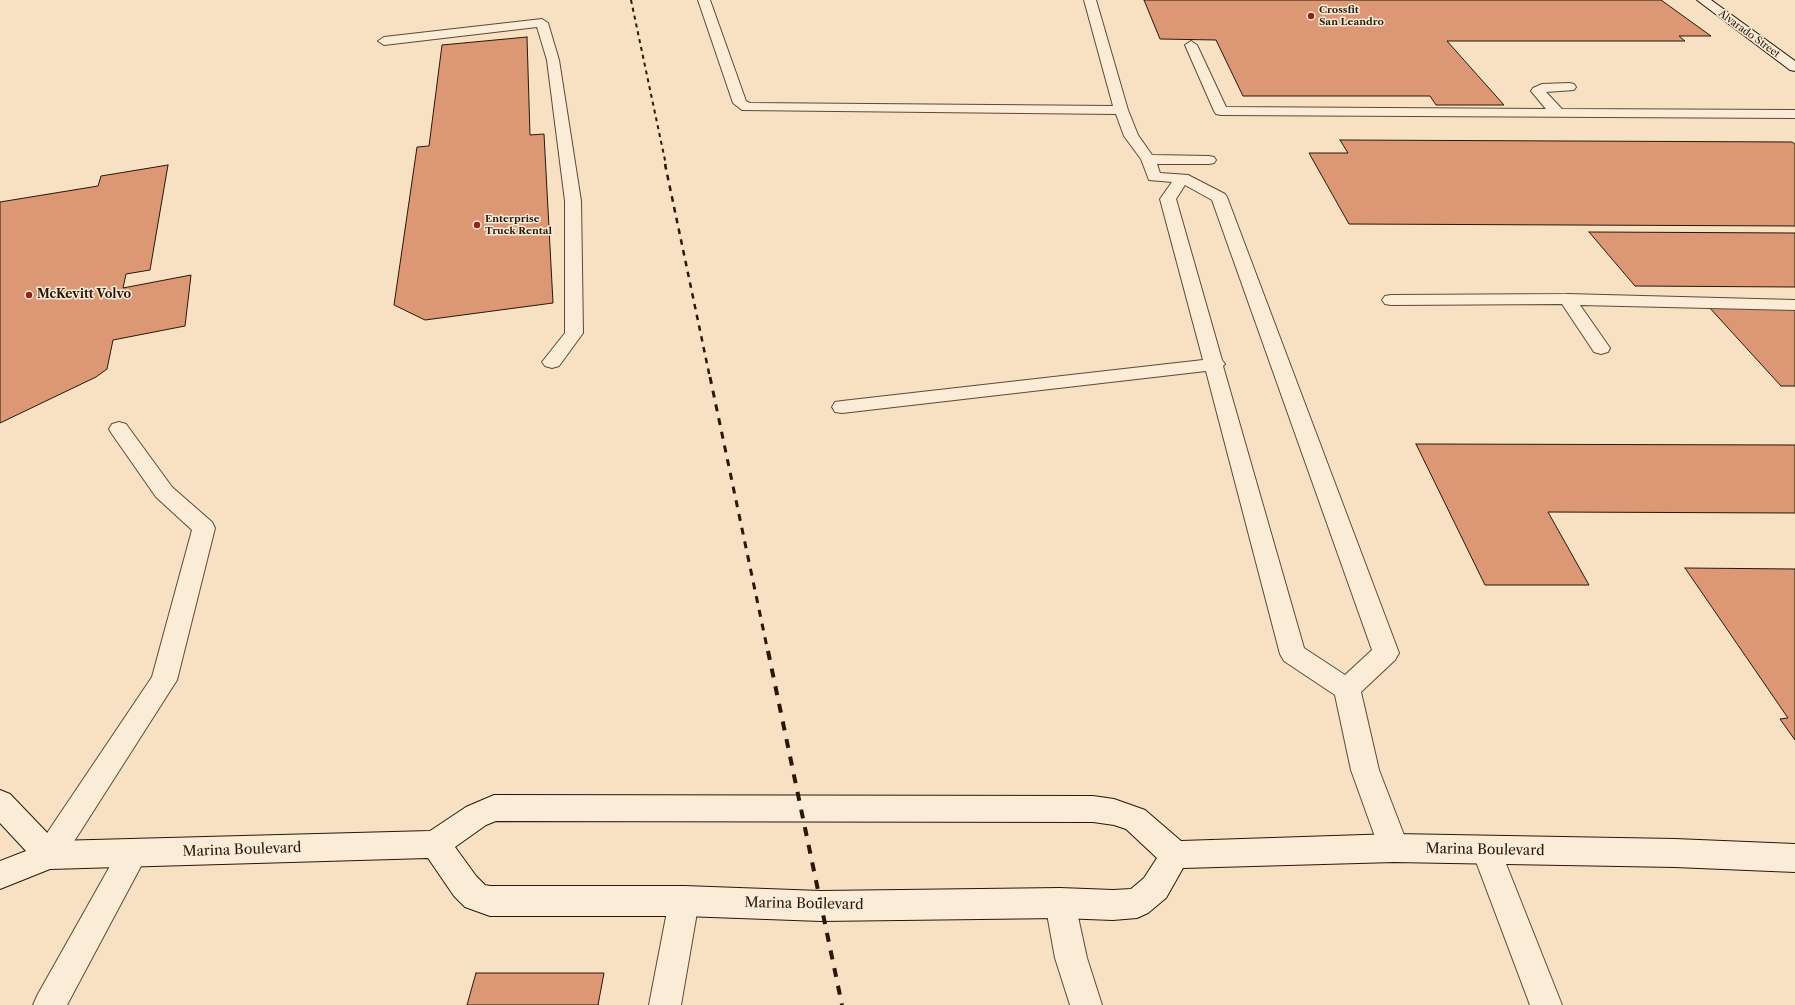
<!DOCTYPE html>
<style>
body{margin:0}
canvas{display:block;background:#f8e1c2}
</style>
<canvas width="1795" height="1005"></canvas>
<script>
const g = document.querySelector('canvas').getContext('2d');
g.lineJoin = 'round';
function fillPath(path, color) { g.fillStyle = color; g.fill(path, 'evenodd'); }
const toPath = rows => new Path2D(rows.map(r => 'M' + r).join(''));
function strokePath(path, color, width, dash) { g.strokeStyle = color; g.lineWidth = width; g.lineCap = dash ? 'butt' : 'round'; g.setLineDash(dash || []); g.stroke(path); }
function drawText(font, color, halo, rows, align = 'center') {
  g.font = font + ' "Libre Caslon Text",serif'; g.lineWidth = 3; g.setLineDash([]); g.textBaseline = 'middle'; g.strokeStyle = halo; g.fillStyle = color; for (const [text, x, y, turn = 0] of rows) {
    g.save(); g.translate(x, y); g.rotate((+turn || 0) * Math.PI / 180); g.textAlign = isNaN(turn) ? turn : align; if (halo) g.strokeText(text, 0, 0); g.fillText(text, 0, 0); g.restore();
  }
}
const building = toPath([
 [1144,0,1661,0,1711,36,1679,36,1685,41,1447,41,1504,105,1436,105,1430,96,1243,96,1216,40,1160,39,1144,0],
 [527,37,530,135,544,134,553,303,425,320,394,305,417,147,429,146,442,45,527,37],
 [1340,140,1792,142,1795,144,1795,226,1349,224,1309,153,1348,153,1340,140],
 [168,165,150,270,126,274,123,288,191,275,185,326,113,340,107,369,96,377,0,423,0,202,98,186,101,176,168,165],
 [1589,232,1795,233,1795,287,1635,286,1589,232],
 [1708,306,1791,307,1795,311,1795,386,1781,386,1708,306],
 [1416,444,1795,445,1795,513,1548,512,1589,585,1485,585,1416,444],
 [1685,568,1795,569,1795,740,1780,719,1788,718,1685,568],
 [476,973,604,973,598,1005,467,1005,476,973]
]);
const lane = toPath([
 [698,0,710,0,746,101,750,103,1113,106,1084,0,1096,0,1128,110,1138,135,1152,155,1209,156,1214,157,1216,160,1214,163,1209,164,1157,164,1160,173,1188,175,1225,194,1227,197,1399,653,1395,660,1361,692,1379,770,1409,848,1404,858,1394,862,1384,858,1379,848,1351,770,1335,695,1284,661,1280,654,1206,371,842,413,835,412,832,407,835,402,842,401,1203,360,1160,199,1172,182,1149,180,1141,159,1124,136,1116,114,742,110,733,103,698,0],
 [1185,185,1212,200,1372,650,1345,675,1304,648,1223,366,1225,364,1222,360,1176,199,1185,185],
 [542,19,548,23,559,60,581,201,583,333,559,366,552,368,545,366,542,362,565,333,565,201,547,60,537,27,384,45,378,41,384,37,542,19],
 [1191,41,1197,45,1226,107,1546,109,1531,91,1533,88,1542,84,1569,83,1574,84,1576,87,1574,90,1546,92,1562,109,1795,110,1795,118,1221,115,1216,114,1214,111,1185,45,1191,41],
 [1567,294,1795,300,1795,310,1580,305,1610,348,1608,352,1601,354,1594,352,1562,304,1391,305,1385,304,1382,300,1385,296,1391,295,1567,294],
 [119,422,126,424,172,487,212,522,215,528,177,680,59,865,49,869,39,865,34,855,39,845,152,677,192,530,156,497,112,434,109,429,112,424,119,422],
 [1487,837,1497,841,1562,1005,1530,1005,1472,851,1477,841,1487,837],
 [133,839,143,843,148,853,67,1005,33,1005,38,994,123,843,133,839],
 [684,886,695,891,699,901,681,1005,649,1005,669,901,673,891,684,886],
 [1060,888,1071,893,1075,903,1087,958,1102,1005,1070,1005,1055,958,1045,903,1049,893,1060,888]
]);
const secondary = toPath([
 [1697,0,1711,0,1795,61,1795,71,1790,70,1697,0],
 [0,790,10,794,55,841,430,831,466,807,494,795,1093,796,1114,799,1145,810,1181,841,1394,834,1675,839,1795,844,1795,872,1675,867,1394,862,1183,868,1166,898,1148,913,1137,918,1113,920,1060,918,821,921,684,916,490,916,465,907,454,896,428,858,50,869,0,889,0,861,26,851,0,823,0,790],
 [496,821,1093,822,1114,825,1126,829,1157,858,1144,878,1131,889,1113,890,1060,888,821,891,684,886,490,886,485,885,476,876,455,847,486,825,496,821]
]);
const railFar3 = toPath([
 [631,0,666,165]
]);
const railFar2 = toPath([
 [665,164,710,378]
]);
const railFar1 = toPath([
 [710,377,768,652]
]);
const rail = toPath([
 [768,651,842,1005]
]);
const markers = [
 [1311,16,4,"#8f2418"],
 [477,225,4,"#8f2418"],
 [29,295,4,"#8f2418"]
];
const farPoinames = [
 ["Crossfit",1319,10],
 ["San Leandro",1319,22],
 ["Enterprise",485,219],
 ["Truck Rental",485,231]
];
const farStreetnames = [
 ["Alvarado Street",1749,34,36]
];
const poiNames = [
 ["McKevitt Volvo",37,295]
];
const nearStreetnames = [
 ["Marina Boulevard",242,850,-2],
 ["Marina Boulevard",1485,850,1],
 ["Marina Boulevard",804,904,1]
];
fillPath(building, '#dc9774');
strokePath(building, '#27180a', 1);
strokePath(lane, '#5b4a38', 2);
strokePath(secondary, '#27180a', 2);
fillPath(lane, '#faecd7');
fillPath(secondary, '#faecd7');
strokePath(railFar3, '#27180a', 2, [4, 4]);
strokePath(railFar2, '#27180a', 2.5, [5.5, 5.5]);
strokePath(railFar1, '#27180a', 3, [7, 7]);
strokePath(rail, '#27180a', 4, [9, 9]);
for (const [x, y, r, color] of markers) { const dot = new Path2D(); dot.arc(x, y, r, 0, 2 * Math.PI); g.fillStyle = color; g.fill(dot); strokePath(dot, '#faecd7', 1.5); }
drawText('bold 10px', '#27180a', '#faecd7', farPoinames, 'left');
drawText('10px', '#27180a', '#faecd7', farStreetnames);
drawText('bold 12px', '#27180a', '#faecd7', poiNames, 'left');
drawText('14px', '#27180a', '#faecd7', nearStreetnames);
</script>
